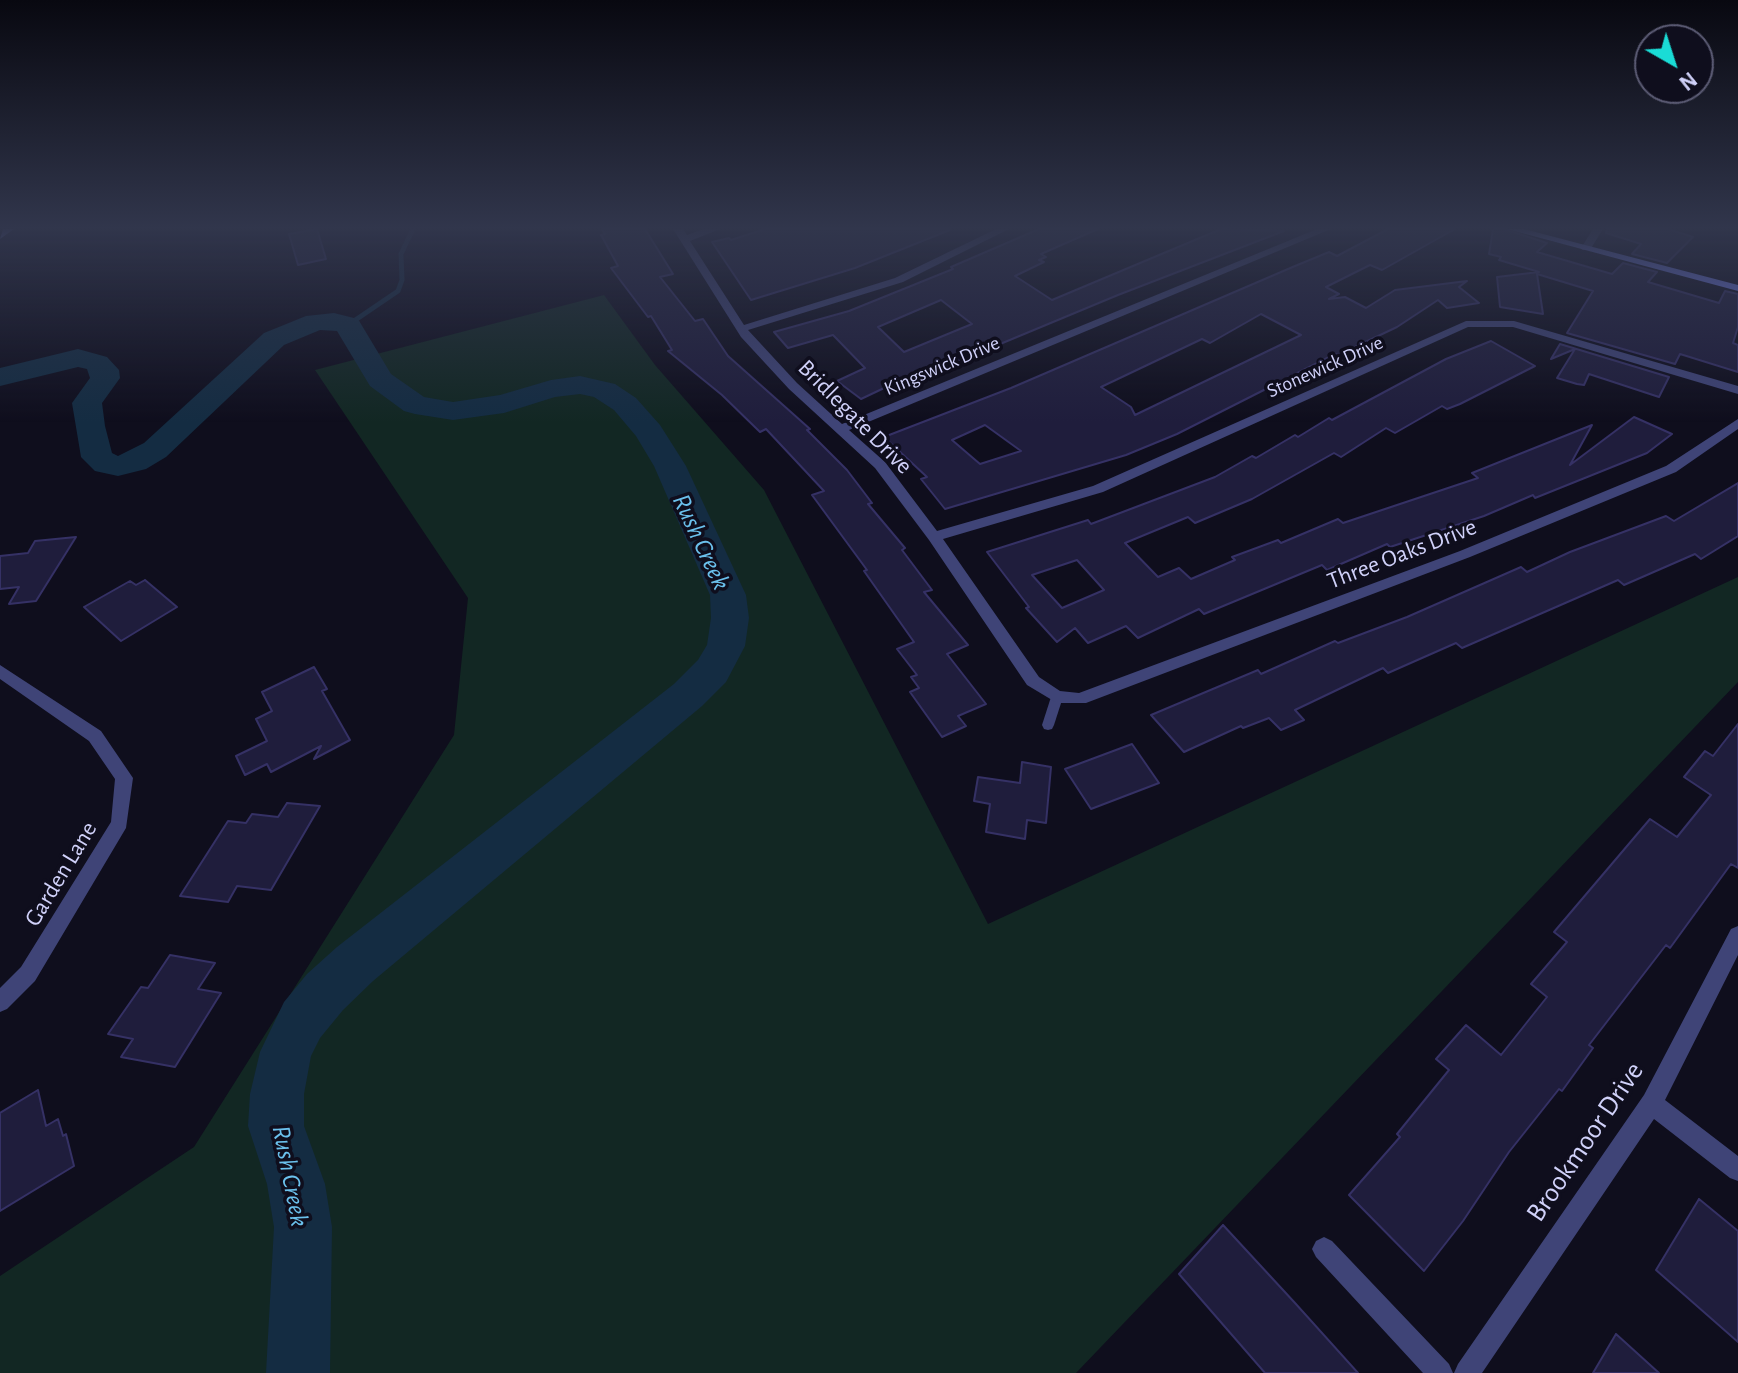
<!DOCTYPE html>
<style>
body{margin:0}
#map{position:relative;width:1738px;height:1373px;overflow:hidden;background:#0f0e1d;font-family:"Alegreya Sans",sans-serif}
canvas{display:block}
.north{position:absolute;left:1634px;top:24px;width:80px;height:80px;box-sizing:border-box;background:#0f0e1d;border:2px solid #5c5c75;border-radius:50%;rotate:141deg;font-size:22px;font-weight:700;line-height:32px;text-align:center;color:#d0d1f9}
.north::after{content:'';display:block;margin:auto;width:28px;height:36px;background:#1adcd6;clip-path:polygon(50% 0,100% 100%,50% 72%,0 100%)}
</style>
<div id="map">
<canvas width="1738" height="1373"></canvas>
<div class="north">N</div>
</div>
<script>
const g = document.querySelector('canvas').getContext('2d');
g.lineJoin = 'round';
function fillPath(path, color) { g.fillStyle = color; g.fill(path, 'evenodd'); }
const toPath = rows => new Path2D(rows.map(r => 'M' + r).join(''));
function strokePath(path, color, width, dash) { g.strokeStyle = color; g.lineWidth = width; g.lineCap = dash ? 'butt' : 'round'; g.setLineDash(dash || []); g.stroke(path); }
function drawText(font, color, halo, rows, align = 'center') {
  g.font = font + ' "Alegreya Sans",sans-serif'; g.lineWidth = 7; g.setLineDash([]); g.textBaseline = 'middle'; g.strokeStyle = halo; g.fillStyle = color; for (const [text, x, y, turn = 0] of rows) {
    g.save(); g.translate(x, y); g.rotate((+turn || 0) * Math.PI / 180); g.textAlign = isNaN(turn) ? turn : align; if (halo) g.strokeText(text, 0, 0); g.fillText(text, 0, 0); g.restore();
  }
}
const green = toPath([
 [604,295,655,365,764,490,988,924,1738,577,1738,682,1076,1373,0,1373,0,1276,194,1147,454,735,468,598,315,370]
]);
const stream = toPath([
 [348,325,398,291,402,280,401,254,413,229]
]);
const river = toPath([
 [334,313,358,319,391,374,424,397,453,402,500,395,551,380,580,376,615,384,636,398,660,425,686,466,746,595,749,618,745,646,726,682,702,706,373,981,343,1010,320,1038,311,1056,304,1094,304,1126,325,1184,332,1227,330,1373,266,1373,274,1227,267,1184,248,1126,250,1094,260,1052,284,1002,307,974,337,947,674,684,698,660,707,645,711,618,710,595,654,466,636,436,614,410,594,397,580,394,555,397,504,413,453,420,415,414,404,411,370,386,337,331,320,330,284,345,166,457,146,469,118,476,95,471,81,457,72,403,90,378,87,369,78,367,0,386,0,368,78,349,107,357,119,370,120,378,102,403,105,426,112,453,118,456,144,443,264,333,306,316,334,313]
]);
const building = toPath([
 [317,229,326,259,298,265,289,234,317,229],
 [602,229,645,229,673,274,660,277,695,321,703,319,728,356,810,429,807,430,847,470,872,503,868,504,905,548,902,550,932,590,924,592,968,645,947,654,986,704,958,716,966,726,942,737,910,692,919,688,911,677,917,675,897,649,914,642,864,571,867,570,812,495,824,491,766,429,760,432,722,395,668,351,672,350,651,316,648,317,611,268,618,266,601,235,605,234,602,229],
 [765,229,950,229,950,230,855,268,751,300,712,242,729,238,731,240,765,229],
 [1039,229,1098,229,1041,254,1046,257,1039,260,1044,262,1015,276,1052,300,1221,229,1284,231,1118,295,928,374,905,381,903,379,861,399,837,381,865,368,833,335,788,348,774,332,849,311,953,269,951,267,1039,229],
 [941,300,972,324,904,352,878,327,941,300],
 [1388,229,1455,229,1382,270,1370,265,1326,287,1339,294,1329,299,1345,297,1366,308,1395,290,1467,281,1459,287,1479,303,1447,308,1438,300,1397,327,1338,355,1335,354,1177,434,1126,455,945,509,921,479,927,477,884,437,1011,388,1295,266,1329,252,1337,256,1388,229],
 [1261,314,1301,335,1135,415,1131,407,1101,387,1202,339,1210,343,1261,314],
 [985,425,1021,451,980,464,952,440,985,425],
 [1493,229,1504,229,1547,243,1537,252,1612,274,1623,263,1657,272,1648,282,1719,303,1725,291,1738,294,1738,327,1733,343,1738,345,1738,372,1680,354,1675,364,1567,333,1593,291,1537,274,1543,314,1500,307,1497,277,1539,272,1499,260,1501,257,1489,254,1493,229],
 [1607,229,1668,229,1693,237,1667,263,1632,254,1641,244,1606,233,1607,229],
 [1491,341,1535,366,1460,404,1447,409,1442,406,1395,433,1386,428,1341,457,1334,453,1252,499,1195,523,1188,517,1125,543,1158,577,1179,568,1191,579,1235,560,1232,557,1278,540,1281,543,1338,519,1343,523,1478,478,1472,473,1592,425,1570,465,1634,417,1672,434,1647,453,1535,498,1533,495,1484,516,1390,547,1387,544,1327,570,1322,565,1204,614,1199,609,1138,638,1126,626,1088,643,1075,628,1057,642,1026,608,1029,607,987,552,1088,520,1091,524,1215,477,1252,456,1256,458,1295,435,1298,437,1329,418,1332,420,1446,359,1491,341],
 [1077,560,1104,590,1062,608,1032,575,1077,560],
 [1560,344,1669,377,1659,397,1589,374,1584,385,1577,384,1557,378,1575,349,1551,359,1560,344],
 [1738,483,1738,536,1701,559,1695,554,1624,585,1618,580,1462,648,1456,643,1388,673,1383,668,1295,710,1304,720,1281,730,1269,718,1243,728,1241,726,1184,752,1151,715,1258,670,1261,674,1335,641,1338,643,1407,617,1521,567,1527,572,1570,552,1666,516,1674,521,1738,483],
 [76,537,36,601,9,604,19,587,0,589,0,556,28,553,35,541,76,537],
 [145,580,177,607,121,641,84,607,130,581,136,585,145,580],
 [314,667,327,689,322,691,350,740,314,759,321,746,271,772,267,764,245,775,236,756,267,741,256,719,272,711,262,692,314,667],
 [1738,724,1738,868,1731,864,1670,948,1666,945,1589,1045,1593,1048,1562,1091,1559,1089,1509,1152,1463,1221,1424,1271,1349,1195,1400,1137,1397,1134,1449,1070,1436,1059,1466,1025,1501,1055,1547,997,1531,984,1567,942,1554,932,1650,819,1677,837,1711,795,1684,777,1705,751,1713,756,1738,724],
 [1132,744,1159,783,1091,809,1065,769,1132,744],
 [1022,762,1051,767,1046,823,1027,820,1025,839,986,832,990,804,974,801,978,777,1020,783,1022,762],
 [287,803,320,806,271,890,237,886,228,902,180,896,228,821,246,823,252,814,278,817,287,803],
 [170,955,215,963,198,989,221,993,175,1067,121,1057,133,1039,108,1034,141,987,148,988,170,955],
 [38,1090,46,1126,58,1119,63,1136,66,1134,74,1166,0,1211,0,1113,38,1090],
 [1699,1199,1738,1231,1738,1342,1656,1270,1699,1199],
 [1223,1225,1295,1303,1358,1373,1265,1373,1179,1274,1223,1225],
 [1616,1334,1659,1373,1593,1373,1616,1334]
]);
const lane = toPath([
 [1057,692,1061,694,1063,697,1054,725,1052,729,1048,730,1044,729,1042,725,1051,697,1053,694,1057,692]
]);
const street = toPath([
 [673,229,683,229,687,235,704,229,720,229,690,241,744,325,895,278,996,229,1009,229,903,282,748,330,797,383,842,424,1317,229,1331,229,849,430,885,462,937,531,1093,486,1466,321,1514,321,1738,386,1738,394,1513,327,1468,327,1103,492,943,539,1039,677,1060,691,1079,693,1460,551,1666,466,1738,419,1738,429,1676,472,1470,557,1086,703,1057,703,1027,685,929,540,875,468,789,389,741,337,673,229],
 [1593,229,1603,229,1590,250,1582,250,1581,248,1593,229],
 [0,665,101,731,133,778,126,828,35,981,7,1009,0,1012,0,988,21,967,111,822,115,779,89,741,0,679,0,665],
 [1738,926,1738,955,1665,1100,1738,1156,1738,1181,1730,1178,1654,1119,1482,1373,1454,1373,1458,1364,1644,1095,1731,929,1738,926],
 [1324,1237,1332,1241,1449,1364,1453,1373,1423,1373,1316,1257,1312,1249,1316,1241,1324,1237]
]);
const secondary = toPath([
 [3,229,14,229,0,239,3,229],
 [1507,229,1524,229,1738,285,1738,291,1507,229]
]);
const farStreetnames = [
 ["Kingswick Drive",942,366,-23],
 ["Stonewick Drive",1325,367,-24]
];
const streetNames = [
 ["Bridlegate Drive",855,417,45],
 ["Three Oaks Drive",1402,554,-21],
 ["Garden Lane",61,874,-59]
];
const waterNames = [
 ["Rush Creek",701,542,65],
 ["Rush Creek",290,1176,79]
];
const nearStreetnames = [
 ["Brookmoor Drive",1585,1142,-56]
];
fillPath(green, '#122723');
strokePath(stream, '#142c42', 5);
fillPath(river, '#142c42');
fillPath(building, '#1f1d3c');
strokePath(building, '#353165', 2);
fillPath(lane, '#3f4477');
fillPath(street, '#3f4477');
fillPath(secondary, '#737fee');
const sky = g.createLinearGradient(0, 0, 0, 422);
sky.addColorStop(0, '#080810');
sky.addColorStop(0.54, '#31364c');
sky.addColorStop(1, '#31364c00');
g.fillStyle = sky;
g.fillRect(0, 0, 1738, 422);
drawText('20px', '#d0d1f9', '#0f0e1d', farStreetnames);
drawText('24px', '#d0d1f9', '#0f0e1d', streetNames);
drawText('italic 26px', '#6bc1ed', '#0f0e1d', waterNames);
drawText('28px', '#d0d1f9', '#0f0e1d', nearStreetnames);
</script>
